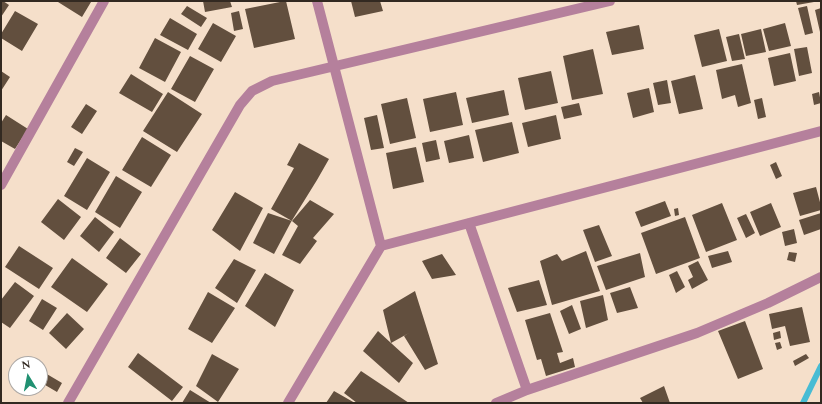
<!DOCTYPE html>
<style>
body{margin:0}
#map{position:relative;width:822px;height:404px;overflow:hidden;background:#f5dfca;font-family:Spectral,serif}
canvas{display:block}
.frame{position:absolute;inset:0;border:2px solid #322921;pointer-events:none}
.north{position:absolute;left:8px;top:356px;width:40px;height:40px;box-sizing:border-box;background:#fff;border:1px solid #ada9a6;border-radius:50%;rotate:350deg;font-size:11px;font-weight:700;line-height:16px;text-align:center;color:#322921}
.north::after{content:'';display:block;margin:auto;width:14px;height:18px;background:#219172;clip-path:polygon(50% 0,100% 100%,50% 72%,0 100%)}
</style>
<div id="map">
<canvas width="822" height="404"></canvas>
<div class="frame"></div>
<div class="north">N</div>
</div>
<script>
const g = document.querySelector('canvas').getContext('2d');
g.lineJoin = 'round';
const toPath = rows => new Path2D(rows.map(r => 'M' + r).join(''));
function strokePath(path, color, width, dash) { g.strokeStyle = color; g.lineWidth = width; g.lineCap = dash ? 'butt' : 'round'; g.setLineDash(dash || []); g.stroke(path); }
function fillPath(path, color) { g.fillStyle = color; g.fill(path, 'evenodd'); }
const stream = toPath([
 [803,403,821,366]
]);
const building = toPath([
 [1,1,3,1,9,5,1,17],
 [59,1,90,1,91,2,82,17,58,2],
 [203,1,230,1,232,7,205,12],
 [285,1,286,1,295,39,254,48,245,9],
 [351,1,380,1,383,11,355,17],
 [796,1,814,1,814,2,797,5],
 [187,6,207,18,201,27,181,14],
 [807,6,813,33,805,35,798,8],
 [821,8,821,32,820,32,815,10],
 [15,11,38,24,22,51,1,38,1,34],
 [239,11,243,29,234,31,231,13],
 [170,18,197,34,188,50,160,35],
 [213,23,236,36,221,62,198,49],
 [785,23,791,46,769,51,763,29],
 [639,25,644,49,612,55,606,32],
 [719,29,727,61,702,67,694,35],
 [761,29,766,52,746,56,741,34],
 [739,34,745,59,732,61,726,37],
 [155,38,181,52,165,82,139,68],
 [807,47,812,73,799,76,794,49],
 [593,49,603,94,572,100,563,56],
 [790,53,796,81,774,86,768,58],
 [190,56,214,69,195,102,171,89],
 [742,64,751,103,738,107,735,95,722,99,716,70],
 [1,71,10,77,1,91],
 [551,71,558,103,525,110,518,78],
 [131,74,163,94,152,112,119,93],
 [695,75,703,109,679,114,671,81],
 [667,80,671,103,658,105,653,83],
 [649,88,654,112,633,118,627,93],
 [504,90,509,115,472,123,466,98],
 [168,92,202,114,177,152,143,131],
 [456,92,463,125,430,132,423,99],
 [819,92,821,103,814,105,812,94],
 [407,98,416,138,390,144,381,104],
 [762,98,766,117,758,119,754,100],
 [579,103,582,115,564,119,561,107],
 [86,104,97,111,82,134,71,127],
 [6,115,28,129,15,149,1,141,1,123],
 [377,115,384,148,371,150,364,118],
 [556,115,561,139,528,147,522,123],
 [512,122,519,153,483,162,475,130],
 [469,135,474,158,449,163,444,141],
 [142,137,171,155,151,187,122,170],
 [436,140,440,159,426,162,422,143],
 [299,143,329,159,317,180,291,222,274,254,253,243,268,213,292,221,271,209,294,168,287,165],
 [416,147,424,182,393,189,386,153],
 [75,148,83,152,74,166,67,162],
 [87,158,110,172,87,210,64,196],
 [776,162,782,176,776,179,770,165],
 [116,176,142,192,120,228,95,212],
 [816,187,821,206,821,210,800,216,793,193],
 [235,192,263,208,240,251,212,230],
 [58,199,81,217,64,240,41,222],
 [310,200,334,214,313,238,317,241,300,264,282,255,298,226,292,221],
 [665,201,671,216,641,227,635,212],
 [722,203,737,240,706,252,692,215],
 [771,203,781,227,760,236,750,212],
 [678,208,679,215,675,216,674,209],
 [821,213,821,229,804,235,799,220],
 [746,214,755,233,746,238,737,218],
 [95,217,114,232,99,252,80,236],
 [685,217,700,258,656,274,641,233],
 [599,225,612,256,595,262,583,230],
 [794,229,797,243,785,246,782,232],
 [120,238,141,254,126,273,106,258],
 [19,246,53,268,39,289,5,267],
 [586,251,600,291,552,305,540,261,557,254,562,261],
 [728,251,732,262,712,268,708,256],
 [789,252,797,253,795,262,787,260],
 [640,253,645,277,606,290,597,266],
 [442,254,456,275,432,279,422,261],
 [72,258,108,284,87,312,51,287],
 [234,259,256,270,237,303,215,288],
 [698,261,708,280,692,289,688,280,693,277,688,266],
 [677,271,685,287,676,293,669,275],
 [265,273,294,290,275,327,245,306],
 [539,280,547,305,517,312,508,288],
 [15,282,34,296,10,328,1,322,1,300],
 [630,287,638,308,617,313,610,293],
 [415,291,438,364,425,370,404,336,409,333,391,343,413,363,399,383,363,351,378,331,391,343,383,310],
 [208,292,235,308,212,343,188,329],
 [603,295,608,320,586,328,580,301],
 [42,299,57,308,43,330,29,321],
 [572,305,581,329,569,334,560,311],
 [802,307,810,342,790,346,785,326,772,329,769,314],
 [67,313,84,329,66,349,49,333],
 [550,313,563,352,557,353,560,363,573,358,575,367,546,376,541,359,537,360,525,320],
 [745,321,763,369,738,379,718,331],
 [780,331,781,338,774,340,773,333],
 [780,342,782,348,777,350,775,343],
 [138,353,183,387,172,401,128,367],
 [212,354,239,369,218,402,196,386],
 [806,354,809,358,795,366,793,361],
 [40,370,62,383,57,392,40,382],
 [361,371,409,403,357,403,344,393],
 [664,386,670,403,643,403,640,398],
 [190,390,211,403,182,403],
 [334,391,355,403,326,403]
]);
const minor = toPath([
 [317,1,381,246,821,131],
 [1,185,104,1],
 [469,223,527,390],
 [68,403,240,105,252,91,272,81,610,1],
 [288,403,381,246],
 [496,403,527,390,697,333,768,303,821,277]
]);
strokePath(stream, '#48bcd4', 6);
fillPath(building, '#624f3e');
strokePath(minor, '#b5809c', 10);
</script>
